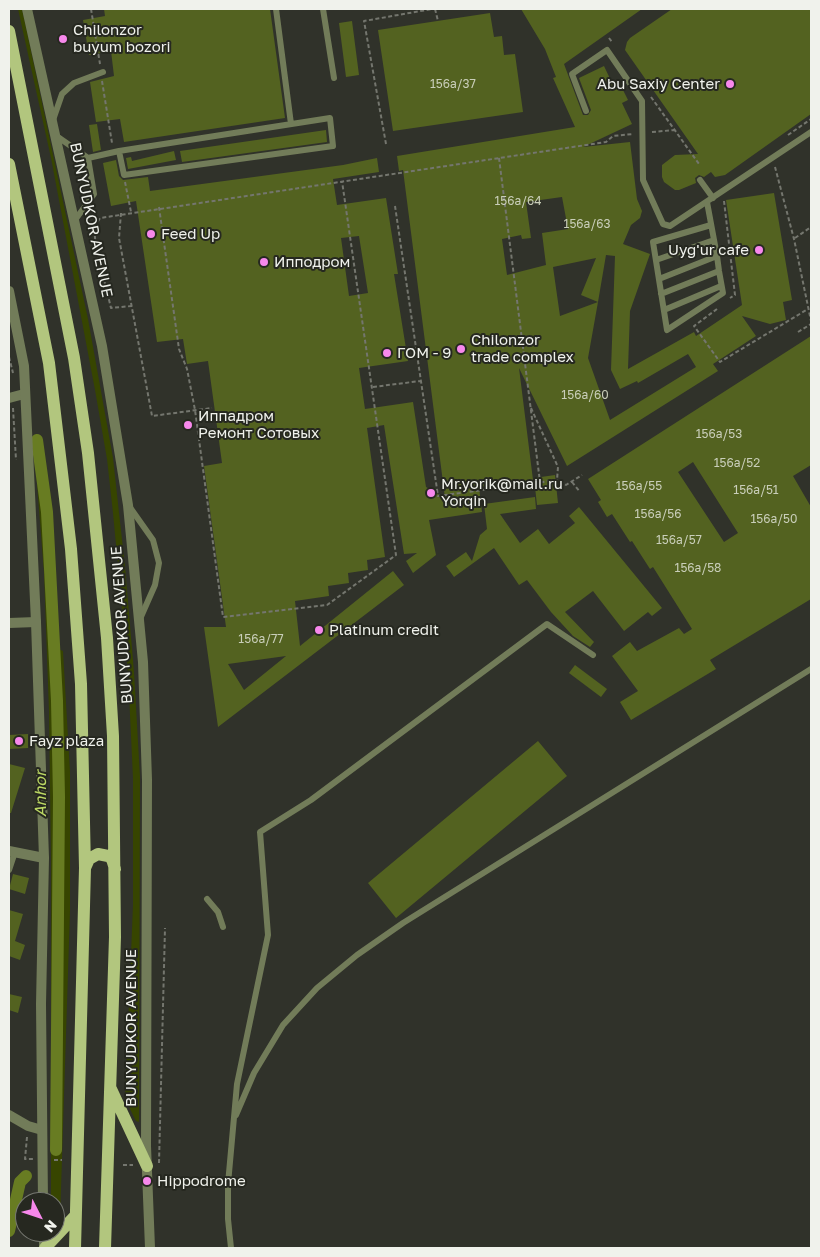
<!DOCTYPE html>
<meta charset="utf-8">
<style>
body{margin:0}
#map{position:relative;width:820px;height:1257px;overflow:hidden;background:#30322a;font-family:"Golos Text",sans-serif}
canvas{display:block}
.frame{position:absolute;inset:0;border:10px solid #f0f2ec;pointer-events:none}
.north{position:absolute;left:15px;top:1192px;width:50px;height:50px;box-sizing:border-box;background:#262820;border:1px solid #777972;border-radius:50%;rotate:131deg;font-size:14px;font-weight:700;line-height:20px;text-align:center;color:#f0f2ec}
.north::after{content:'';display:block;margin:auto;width:18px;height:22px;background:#f788eb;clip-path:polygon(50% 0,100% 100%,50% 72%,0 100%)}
</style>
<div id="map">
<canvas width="820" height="1257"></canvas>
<div class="frame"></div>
<div class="north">N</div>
</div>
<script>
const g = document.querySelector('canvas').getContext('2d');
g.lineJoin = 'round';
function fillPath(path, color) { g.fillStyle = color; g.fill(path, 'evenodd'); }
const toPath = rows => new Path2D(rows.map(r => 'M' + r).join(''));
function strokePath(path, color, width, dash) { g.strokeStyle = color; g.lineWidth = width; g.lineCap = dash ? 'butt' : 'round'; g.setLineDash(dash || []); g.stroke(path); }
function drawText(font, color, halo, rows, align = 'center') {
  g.font = font + ' "Golos Text",sans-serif'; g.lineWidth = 4; g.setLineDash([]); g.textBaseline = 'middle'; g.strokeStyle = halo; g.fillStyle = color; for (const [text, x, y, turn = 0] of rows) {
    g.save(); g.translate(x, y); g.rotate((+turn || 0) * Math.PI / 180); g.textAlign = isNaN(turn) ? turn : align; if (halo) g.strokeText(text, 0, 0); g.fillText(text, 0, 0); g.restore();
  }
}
const green = toPath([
 [18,9,22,9,88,319,113,458,125,567,134,672,140,777,139,1122,136,1121,125,1099,133,905,133,778,128,673,113,513,107,459,95,390,51,158],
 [37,455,44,508,54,647,63,651,70,772,70,911,60,1220,55,1225,55,1202,51,1202,51,861,49,711,44,573,35,458]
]);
const canal = toPath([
 [37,440,47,512,57,701,59,797,56,1150],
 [9,1231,20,1182,26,1176]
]);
const building = toPath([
 [104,9,270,9,285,118,124,142,120,119,96,122,90,82,114,76,111,51,89,55,83,20,105,16],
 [521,9,642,9,564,64,583,115,588,115,591,110,579,78,604,66,613,85,619,82,628,100,622,103,632,124,583,147,630,142,637,199,642,211,640,218,631,225,623,244,650,254,630,311,628,369,694,332,696,336,742,305,726,200,774,193,792,300,783,302,786,320,770,324,742,316,756,336,713,364,718,371,567,466,519,368,533,480,479,487,482,512,429,520,436,555,413,573,406,561,417,553,404,554,384,425,367,428,385,557,367,560,368,570,348,573,349,583,328,586,329,596,295,601,300,646,393,571,404,585,218,727,204,627,226,627,204,466,222,463,208,361,187,364,183,339,157,342,136,201,111,206,103,163,116,160,119,176,123,180,148,177,150,191,343,165,377,158,379,172,333,179,337,205,386,198,398,274,394,274,408,361,359,368,365,409,413,402,426,487,445,498,403,170,399,171,397,156,575,127,553,78,556,77,545,49],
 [562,197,568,229,542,233,546,265,507,275,502,239,521,235,522,239,531,238,526,202],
 [359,236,368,293,349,296,341,238],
 [606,255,615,256,611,370,620,389,637,381,638,383,688,354,696,367,610,420,588,358,598,302,560,316,553,267,596,258,581,295,598,302],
 [286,656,244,690,228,664],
 [672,9,811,9,811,114,725,175,715,177,711,172,704,177,699,175,695,178,696,183,679,190,675,190,664,182,662,177,662,165,675,155,698,154,625,50,627,42,630,38],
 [490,13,494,37,502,36,504,55,515,54,523,112,393,131,378,30],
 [352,21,359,75,346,77,339,23],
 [97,124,101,150,93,152,89,125],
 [326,130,327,142,182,162,180,151],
 [174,151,176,160,128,169,126,158,131,157,132,161],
 [811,336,811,465,793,476,811,507,811,599,710,660,716,669,631,720,620,702,638,691,612,656,630,642,637,651,679,628,684,634,692,629,653,567,650,569,632,541,630,542,612,514,607,517,598,502,601,500,588,479],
 [693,462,738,533,724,542,678,472],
 [555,475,558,503,537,505,534,478],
 [535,497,536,509,500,514,520,543,538,529,549,544,575,523,569,516,579,507,662,608,652,616,648,612,624,631,593,591,565,612,594,642,590,647,573,636,551,612,527,580,519,585,494,548,454,577,446,566,466,552,472,561,480,535,487,529,484,504],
 [575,665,607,689,601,697,569,673],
 [28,734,28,748,9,749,9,735],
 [538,741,567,776,396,918,368,883],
 [9,764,25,768,11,813,9,813],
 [13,874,29,878,25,894,9,889],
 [9,910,23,914,15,941,25,945,20,960,9,956],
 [9,994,22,997,18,1013,9,1010]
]);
const path = toPath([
 [91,9,100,64],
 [435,9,438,21],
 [609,38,612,42],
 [102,81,112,143],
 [651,97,699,164],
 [652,132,675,130],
 [788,135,811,119],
 [386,144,364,21,432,9],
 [499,158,540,482],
 [775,167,794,239,811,321],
 [125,182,131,212],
 [724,201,735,295,730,298],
 [395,206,438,496,557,480,566,485,582,475],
 [159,207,179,349,187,369,195,410,223,617,327,605,396,555,342,181],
 [121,213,119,238,152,416,212,408],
 [795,238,811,227],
 [132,306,111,308,96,247,94,228,100,218,606,142,613,136,633,134],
 [717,309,694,326,720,362,808,309],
 [798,332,811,324],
 [9,357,13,373],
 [373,387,420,381],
 [13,408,16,460],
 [531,408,558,467,557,480],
 [572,482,580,492],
 [27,1137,25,1159,33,1159],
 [54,1160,62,1160],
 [159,1163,165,928],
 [123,1165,133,1165]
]);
const service = toPath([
 [276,9,291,124],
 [323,9,334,78],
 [586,111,572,74,607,50,642,101,643,180,663,224,670,226,811,132],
 [53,120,62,94,74,83,103,72],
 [55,135,88,158,119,151,330,118,333,146,124,175,119,151],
 [700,180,713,198],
 [707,202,717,256,719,271,723,293,667,330,653,242,711,225],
 [75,220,94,194,88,158],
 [656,260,714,240],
 [659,279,717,256],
 [661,294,719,271],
 [664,310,721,286],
 [129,506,153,540,159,563,155,585,140,619],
 [9,870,15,852],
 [207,899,218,912,223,927],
 [236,1115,254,1073,283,1025,317,988,357,955,403,923,811,669],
 [231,1248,228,1219,228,1184,237,1084,268,935,260,832,311,800,547,624,593,655]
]);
const minor = toPath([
 [9,398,24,394],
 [9,623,36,622],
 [9,851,44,858],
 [9,1115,28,1126,42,1130]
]);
const tertiary = toPath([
 [27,9,102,346,128,505,143,662,147,780,146,1146,150,1248],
 [9,291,24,366,36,622,44,858,41,1004,43,1202],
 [44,1232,44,1248]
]);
const primary = toPath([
 [9,31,74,358,88,453,107,638,113,736,115,937,105,1248],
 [9,164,49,363,71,549,81,684,85,868,75,1248],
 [85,868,89,859,98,854,108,856,112,859,115,869],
 [111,1089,147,1166],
 [45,1248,75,1216]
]);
const markers = [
 [63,39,5,"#f788eb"],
 [730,84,5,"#f788eb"],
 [151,234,5,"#f788eb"],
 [759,250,5,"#f788eb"],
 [264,262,5,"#f788eb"],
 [461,349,5,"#f788eb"],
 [387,353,5,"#f788eb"],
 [188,425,5,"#f788eb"],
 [431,493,5,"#f788eb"],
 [319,630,5,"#f788eb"],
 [19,741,5,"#f788eb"],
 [147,1181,5,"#f788eb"]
];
const numberNames = [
 ["156a/37",453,84],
 ["156a/64",518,201],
 ["156a/63",587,224],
 ["156a/60",585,395],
 ["156a/53",719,434],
 ["156a/52",737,463],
 ["156a/55",639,486],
 ["156a/51",756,490],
 ["156a/56",658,514],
 ["156a/50",774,519],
 ["156a/57",679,540],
 ["156a/58",698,568],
 ["156a/77",261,639]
];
const poiNames = [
 ["Chilonzor",73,30],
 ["buyum bozori",73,47],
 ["Abu Saxiy Center",720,84,"right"],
 ["Feed Up",161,234],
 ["Uyg'ur cafe",749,250,"right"],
 ["Ипподром",274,262],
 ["Chilonzor",471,340],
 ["trade complex",471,357],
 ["ГОМ - 9",397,353],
 ["Иппадром",198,416],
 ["Ремонт Сотовых",198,433],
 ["Mr.yorik@mail.ru",441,484],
 ["Yorqin",441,501],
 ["Platinum credit",329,630],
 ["Fayz plaza",29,741],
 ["Hippodrome",157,1181]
];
const streetNames = [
 ["BUNYUDKOR AVENUE",91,220,78],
 ["BUNYUDKOR AVENUE",122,625,-94],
 ["BUNYUDKOR AVENUE",131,1028,-90]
];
const waterNames = [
 ["Anhor",41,794,-90]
];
fillPath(green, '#374500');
strokePath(canal, '#687c22', 12);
fillPath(building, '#536220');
strokePath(path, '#74766e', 2, [4, 2.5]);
strokePath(service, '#727c59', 6);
strokePath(minor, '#727c59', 10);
strokePath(tertiary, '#727c59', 10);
strokePath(primary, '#b2c67e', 12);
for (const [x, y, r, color] of markers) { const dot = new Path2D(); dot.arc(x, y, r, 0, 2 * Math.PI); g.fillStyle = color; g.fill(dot); strokePath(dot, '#262820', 2); }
drawText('12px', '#c9ceb9', null, numberNames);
drawText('15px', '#f0f2ec', '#262820', poiNames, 'left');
drawText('15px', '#f0f2ec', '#262820', streetNames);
drawText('italic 16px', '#bbd764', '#262820', waterNames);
</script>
